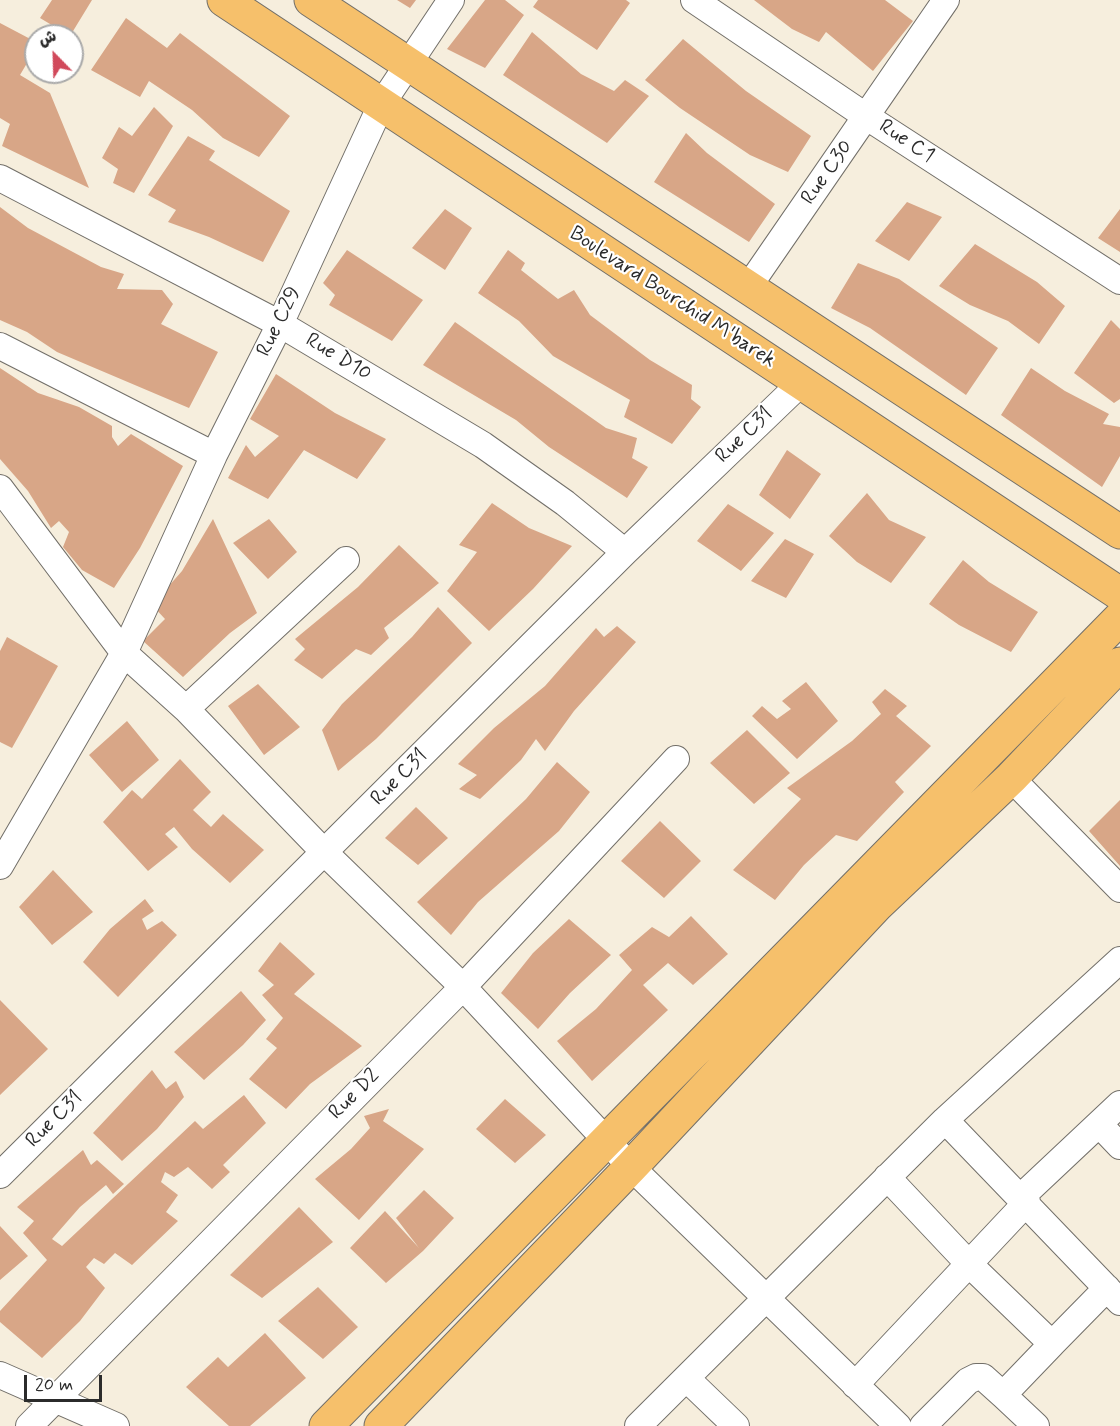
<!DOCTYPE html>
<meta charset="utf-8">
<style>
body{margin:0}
#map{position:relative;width:1120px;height:1426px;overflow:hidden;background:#f6eedd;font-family:Mynerve,"Playpen Sans Arabic",sans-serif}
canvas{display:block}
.north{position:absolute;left:24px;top:24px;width:60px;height:60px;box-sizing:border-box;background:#fff;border:2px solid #aaa;border-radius:50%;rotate:337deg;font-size:16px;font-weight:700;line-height:24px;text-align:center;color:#2b2b2b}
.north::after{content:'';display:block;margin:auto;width:21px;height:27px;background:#d1495b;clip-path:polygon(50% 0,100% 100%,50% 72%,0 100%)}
.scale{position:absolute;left:24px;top:1375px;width:78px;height:27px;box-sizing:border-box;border:3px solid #2b2b2b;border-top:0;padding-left:8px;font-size:18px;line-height:21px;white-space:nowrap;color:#2b2b2b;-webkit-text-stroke:4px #fff;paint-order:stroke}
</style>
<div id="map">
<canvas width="1120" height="1426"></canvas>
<div class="north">ش</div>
<div class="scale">20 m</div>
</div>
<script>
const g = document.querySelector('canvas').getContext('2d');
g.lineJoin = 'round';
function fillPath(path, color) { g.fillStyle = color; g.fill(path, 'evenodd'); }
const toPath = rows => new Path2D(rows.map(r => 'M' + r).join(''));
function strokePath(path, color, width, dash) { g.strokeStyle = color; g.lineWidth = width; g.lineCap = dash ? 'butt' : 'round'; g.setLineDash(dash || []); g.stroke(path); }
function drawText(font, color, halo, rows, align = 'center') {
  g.font = font + ' Mynerve,sans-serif'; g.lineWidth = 4.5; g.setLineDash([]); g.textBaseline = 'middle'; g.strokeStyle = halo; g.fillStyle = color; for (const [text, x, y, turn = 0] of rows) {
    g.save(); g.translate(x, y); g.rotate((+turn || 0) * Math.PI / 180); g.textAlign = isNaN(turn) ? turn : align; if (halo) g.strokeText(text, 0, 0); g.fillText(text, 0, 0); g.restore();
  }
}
const building = toPath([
 [52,0,92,0,70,36,40,18],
 [397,0,416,0,410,8],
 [485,0,505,0,524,15,485,68,447,49],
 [538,0,626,0,630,3,597,50,533,7],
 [754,0,885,0,913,21,873,71,826,32,819,42,792,29],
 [126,18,167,48,180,33,290,116,259,157,223,138,192,110,149,81,140,97,91,70],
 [0,23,36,42,36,48,20,75,50,93,89,188,2,146,10,124,0,118],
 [532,32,581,74,614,91,625,80,649,96,607,143,503,75],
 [683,39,746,91,811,136,788,172,750,155,680,108,645,80],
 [154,107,173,126,134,193,113,183,118,169,102,158,119,127,132,136],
 [686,133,707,153,775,204,749,242,654,182],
 [188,136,215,151,209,160,290,211,263,262,209,237,168,222,176,210,148,195],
 [907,202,942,217,909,261,875,241],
 [0,207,28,228,101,267,124,274,117,289,162,290,173,304,161,324,218,352,189,408,57,352,27,332,0,320],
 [445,209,472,228,445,270,412,248],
 [1120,209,1120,252,1098,238],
 [975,244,1037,282,1065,306,1039,344,1008,321,970,305,939,286],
 [347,250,423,300,392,341,329,305,335,295,323,283],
 [508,250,525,263,521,270,558,299,574,290,590,315,650,360,692,385,691,399,701,407,672,444,624,417,630,400,553,356,519,321,478,293],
 [858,263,899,279,998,348,966,395,870,328,831,308],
 [1111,320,1120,329,1120,399,1114,403,1074,373],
 [455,322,606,428,637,438,632,458,648,467,627,498,549,447,516,420,423,365],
 [0,368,38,393,79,407,112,426,112,437,118,446,131,434,183,466,140,548,114,588,82,570,63,547,69,532,59,521,51,528,28,491,0,459],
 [1031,368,1065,391,1109,414,1103,424,1120,427,1120,456,1102,487,1001,415],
 [276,374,335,413,386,439,357,479,304,450,268,499,228,478,246,445,255,457,279,436,250,419],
 [787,450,821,474,790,519,759,495],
 [867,493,889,520,926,537,891,583,857,562,829,536],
 [492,503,529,528,572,546,533,589,489,631,447,591,477,552,459,545],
 [728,504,774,533,741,571,697,541],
 [213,519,257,613,230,633,183,677,143,641,165,619,152,605,182,571],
 [269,519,297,552,268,579,233,543],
 [785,539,814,554,786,598,751,581],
 [399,545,439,583,384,628,389,638,371,655,356,649,322,679,294,660,305,649,295,639,358,587],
 [963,560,989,582,1038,612,1011,652,959,625,929,604],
 [438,607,472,643,376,739,338,771,322,730,342,704,412,637],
 [617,626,636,642,574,711,545,751,536,739,521,760,480,799,459,789,477,775,458,764,494,728,545,686,596,628,604,637],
 [7,637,58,666,12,748,0,742,0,651],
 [806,682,838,721,797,759,752,716,762,706,777,719,791,709,782,701],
 [258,684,300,727,264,755,228,706],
 [885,689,907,706,896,716,931,746,895,782,904,792,857,841,836,835,804,865,775,900,733,870,801,799,787,788,852,741,881,714,872,702],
 [127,721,159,760,122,792,89,755],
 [747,730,790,773,754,804,710,763],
 [180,759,211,792,193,810,211,827,223,814,264,850,230,883,192,849,174,827,165,834,178,847,148,871,103,822,132,790,142,799],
 [557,762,590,792,559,831,478,902,451,935,417,902,526,799],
 [1120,800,1120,866,1089,831],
 [416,807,448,838,418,865,385,838],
 [660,821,701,861,664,898,621,861],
 [53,870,93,912,52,945,19,907],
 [145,899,154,911,142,919,147,930,162,921,177,935,118,997,83,962,110,929],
 [691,916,728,954,693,985,668,963,643,985,668,1010,592,1081,557,1041,596,1009,632,970,619,955,652,927,669,937],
 [569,919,611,955,570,993,538,1029,501,993,533,953],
 [280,942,315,974,294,994,362,1046,310,1084,286,1109,249,1079,277,1048,266,1039,283,1018,262,995,274,985,258,971],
 [241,991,266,1020,243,1045,204,1080,174,1052],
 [0,1000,48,1049,0,1095],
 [152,1070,166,1089,176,1081,184,1097,157,1129,122,1161,93,1133],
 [244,1095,266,1123,223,1165,230,1172,212,1189,188,1167,174,1177,165,1172,161,1182,178,1195,166,1212,178,1221,132,1265,115,1253,104,1264,94,1258,86,1267,105,1288,80,1321,42,1358,0,1322,0,1311,47,1260,23,1233,34,1221,17,1207,83,1150,91,1165,97,1160,124,1184,113,1194,106,1185,80,1207,52,1239,62,1246,195,1121,203,1129],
 [505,1099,546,1135,515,1163,476,1129],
 [389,1109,383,1121,424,1149,359,1220,315,1179,351,1149,370,1128,364,1116],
 [424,1190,454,1218,423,1251,386,1283,350,1248,385,1211,419,1248,396,1218],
 [299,1207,333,1242,262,1298,230,1275],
 [0,1226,28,1256,0,1280],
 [318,1287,358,1327,323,1359,278,1321],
 [265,1333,306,1378,250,1426,229,1426,186,1387,218,1357,228,1367]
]);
const minor = toPath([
 [694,0,867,117,1120,281],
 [0,178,280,324,483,445,565,503,625,552],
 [749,286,946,0],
 [0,346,214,455],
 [0,488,124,653,186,709,325,853,463,987,631,1167,898,1426],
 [186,709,346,560],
 [1011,778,1120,889],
 [0,866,124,653,214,455,280,324,381,105,451,0],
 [945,1120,1120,1302],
 [1099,1124,1120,1146],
 [0,1175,625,552,801,383],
 [887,1177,969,1264,1052,1344,1003,1395,1036,1426],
 [1020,1198,1120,1104],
 [1052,1344,1107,1288],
 [0,1375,116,1426],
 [686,1378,736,1426],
 [855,1385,1027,1202],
 [29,1426,463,987,676,759],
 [638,1426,945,1120,1120,960],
 [923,1426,968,1381,976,1377,983,1377,1003,1395]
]);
const major = toPath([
 [224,0,1120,594],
 [311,0,1120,532],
 [326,1426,1120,618],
 [381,1426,631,1167,877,905,1011,778,1120,664]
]);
const streetNames = [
 ["Rue C1",906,142,33],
 ["Rue C30",828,173,-55],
 ["Boulevard Bourchid M'barek",672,298,33],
 ["Rue C29",280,322,-64],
 ["Rue D10",338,358,31],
 ["Rue C31",745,436,-44],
 ["Rue C31",400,778,-45],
 ["Rue D2",355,1095,-45],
 ["Rue C31",55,1120,-45]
];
fillPath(building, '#d8a687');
strokePath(minor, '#726f69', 28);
strokePath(major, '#726f69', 35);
strokePath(minor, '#fff', 26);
strokePath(major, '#f6c06b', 33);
drawText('21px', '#2b2b2b', '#fff', streetNames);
</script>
